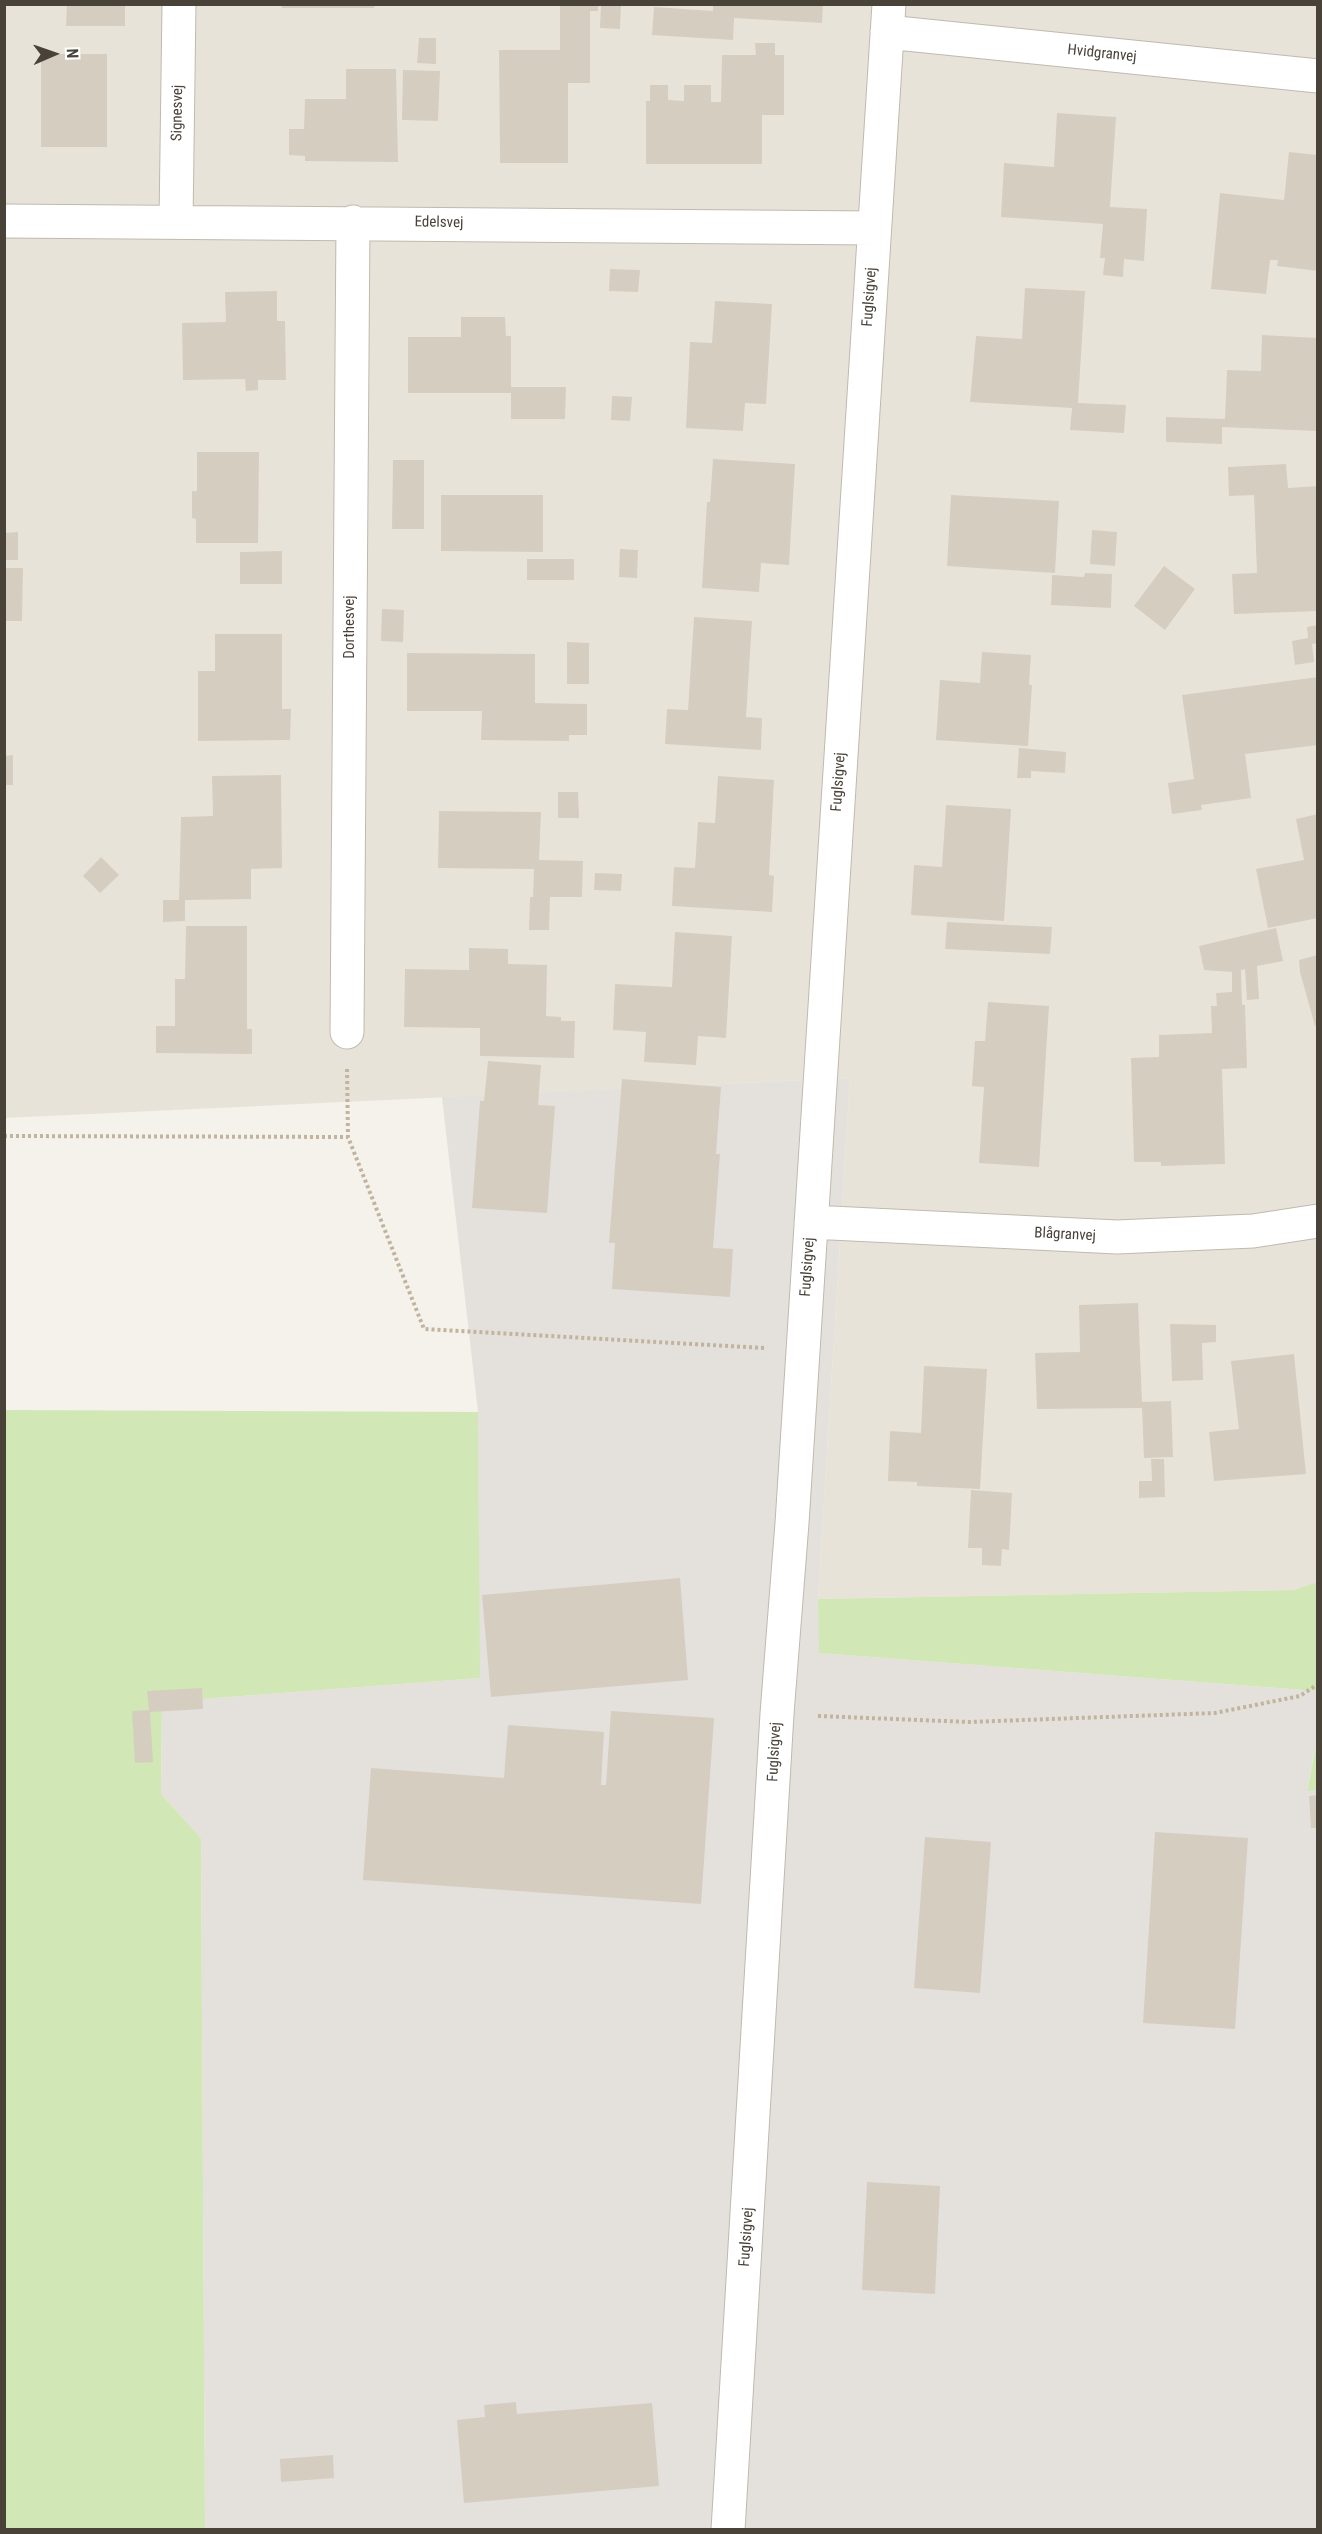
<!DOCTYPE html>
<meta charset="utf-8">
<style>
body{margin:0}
#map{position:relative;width:1322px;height:2534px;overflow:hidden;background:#f5f1eb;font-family:"Roboto Condensed",sans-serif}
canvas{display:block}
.frame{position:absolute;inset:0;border:6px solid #494239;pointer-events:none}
.north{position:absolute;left:24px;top:24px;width:60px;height:60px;-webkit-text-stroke:4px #fff;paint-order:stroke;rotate:88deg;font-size:16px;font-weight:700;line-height:24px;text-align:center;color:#494239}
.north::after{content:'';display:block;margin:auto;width:21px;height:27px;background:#494239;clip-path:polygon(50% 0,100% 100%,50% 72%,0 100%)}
</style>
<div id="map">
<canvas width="1322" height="2534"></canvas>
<div class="frame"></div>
<div class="north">N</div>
</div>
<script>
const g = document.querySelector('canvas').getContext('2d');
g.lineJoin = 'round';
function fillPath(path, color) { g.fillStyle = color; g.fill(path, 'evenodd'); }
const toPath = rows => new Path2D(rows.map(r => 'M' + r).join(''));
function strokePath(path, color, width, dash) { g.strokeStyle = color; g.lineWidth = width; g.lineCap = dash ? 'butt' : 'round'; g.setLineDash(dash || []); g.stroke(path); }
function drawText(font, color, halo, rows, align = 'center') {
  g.font = font + ' "Roboto Condensed",sans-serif'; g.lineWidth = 5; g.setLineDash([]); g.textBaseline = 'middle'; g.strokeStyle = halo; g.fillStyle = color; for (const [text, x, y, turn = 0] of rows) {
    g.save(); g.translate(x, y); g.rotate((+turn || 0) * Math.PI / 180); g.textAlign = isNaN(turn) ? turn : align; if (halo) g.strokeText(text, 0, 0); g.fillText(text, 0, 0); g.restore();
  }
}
const residential = toPath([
 [5,5,1317,5,1317,1582,1294,1590,818,1599,850,1078,5,1118]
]);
const industrial = toPath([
 [850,1078,818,1599,820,1653,1317,1691,1317,1741,1307,1790,1318,1790,1317,2529,205,2529,201,1838,161,1794,162,1702,479,1678,478,1412,442,1097]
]);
const green = toPath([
 [5,1410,478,1412,480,1678,162,1702,161,1794,201,1838,205,2529,5,2530],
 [1317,1582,1317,1691,819,1653,818,1599,1294,1590],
 [1317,1741,1317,1790,1307,1791]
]);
const building = toPath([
 [67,4,125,4,125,26,66,26],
 [282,4,374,4,374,8,282,8],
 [560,4,598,4,598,11,590,11,590,83,568,83,568,163,500,163,499,50,560,50],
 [601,4,621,4,620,29,600,28],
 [713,4,823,4,822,23,734,18,733,40,652,35,654,7,713,11],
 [419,38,436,38,436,64,417,63],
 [755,43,775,43,775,55,784,55,784,115,762,115,762,164,646,164,646,101,650,101,650,85,668,85,668,100,684,101,684,85,711,85,711,102,721,102,722,55,756,55],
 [41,54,107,54,107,147,41,147],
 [346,69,396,69,398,162,305,161,305,156,289,155,289,129,304,129,305,99,346,99],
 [403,70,440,71,438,121,402,120],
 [1057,113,1116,117,1110,207,1147,209,1144,261,1124,259,1123,277,1103,275,1105,258,1100,258,1103,224,1001,217,1004,163,1054,167],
 [1289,152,1318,155,1318,271,1277,266,1278,260,1270,260,1266,294,1211,289,1220,193,1284,200],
 [610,269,640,270,638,292,609,291],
 [1025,288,1085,291,1078,403,1126,405,1124,433,1070,430,1072,408,970,402,976,336,1022,339],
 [277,291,277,321,285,321,286,380,258,380,258,390,246,391,245,379,183,380,182,323,226,322,225,292],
 [715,301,772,304,766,404,745,403,743,431,686,428,690,342,712,343],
 [461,317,505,317,506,336,511,336,511,387,566,387,565,419,511,419,511,393,408,393,408,337,461,337],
 [1262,335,1318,338,1317,431,1222,427,1222,444,1166,442,1166,417,1225,419,1227,370,1261,371],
 [612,396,632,397,630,421,611,420],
 [197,452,259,452,258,543,196,543,196,519,192,518,192,491,197,491],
 [713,459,795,464,789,565,761,563,759,592,702,588,707,502,710,502],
 [393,460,424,460,424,529,392,529],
 [1286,464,1288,488,1318,486,1318,611,1234,614,1232,574,1257,573,1254,495,1229,496,1228,467],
 [441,495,543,495,543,552,441,551],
 [951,495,1059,501,1055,573,947,566],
 [1092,530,1117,532,1115,566,1090,564],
 [18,532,18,560,4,560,4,533],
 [620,549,638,550,637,578,619,577],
 [282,551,282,584,240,584,240,552],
 [527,559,574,559,574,580,527,580],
 [1164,566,1195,589,1165,630,1134,606],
 [4,568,23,568,22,621,4,621],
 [1085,573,1112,574,1111,608,1051,605,1052,575,1084,577],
 [382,609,404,610,403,642,381,641],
 [694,617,752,621,746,717,762,718,761,750,665,744,667,709,688,710],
 [1318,625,1318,643,1312,644,1314,662,1295,665,1292,641,1308,638,1307,627],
 [215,634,282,634,282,709,291,709,290,740,198,741,198,671,215,671],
 [567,642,589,643,589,684,567,684],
 [982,652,1031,655,1029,685,1032,685,1028,746,936,740,940,680,980,683],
 [407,653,535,654,535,703,587,704,587,735,569,735,569,741,481,740,482,711,407,711],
 [1318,677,1318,745,1245,754,1251,798,1201,805,1202,810,1172,814,1168,783,1194,779,1182,695],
 [1019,748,1066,752,1065,773,1031,771,1031,778,1017,778],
 [13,755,13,785,4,785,4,756],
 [281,775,282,868,251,869,251,899,185,900,185,921,163,922,163,900,179,900,181,817,213,816,212,776],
 [718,776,774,780,769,875,774,876,772,912,672,906,674,867,695,868,698,822,715,823],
 [558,792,578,792,579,818,558,818],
 [946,805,1011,809,1004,921,911,915,914,865,942,867],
 [439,811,541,812,539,860,583,861,582,897,550,897,549,930,529,930,530,897,533,897,534,869,438,868],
 [1318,814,1318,918,1268,928,1256,869,1304,860,1296,819],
 [101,857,119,875,100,893,83,876],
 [595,873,622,874,621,891,594,890],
 [947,922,1052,927,1050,954,945,949],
 [186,926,247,926,247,1029,252,1029,252,1054,156,1053,156,1026,175,1026,175,979,185,979],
 [1276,928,1283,961,1257,966,1259,999,1247,1000,1245,969,1241,970,1242,1005,1245,1005,1247,1068,1222,1069,1225,1164,1161,1166,1161,1162,1134,1162,1131,1058,1159,1057,1159,1035,1212,1033,1211,1006,1217,1006,1216,993,1232,992,1232,972,1204,970,1199,946],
 [675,932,732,936,726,1038,698,1036,696,1065,644,1062,646,1032,613,1030,615,984,672,987],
 [469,948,508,949,508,964,547,965,546,1016,561,1017,561,1021,575,1021,574,1058,480,1056,480,1028,404,1027,405,969,469,970],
 [1318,955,1318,1025,1315,1026,1300,972,1299,960],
 [988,1002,1049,1006,1039,1167,979,1163,984,1087,972,1086,975,1041,985,1041],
 [488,1061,541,1065,538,1105,555,1106,547,1213,472,1208,480,1101,484,1101],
 [622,1079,721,1087,716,1154,720,1154,713,1248,733,1249,730,1297,612,1289,615,1243,609,1243],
 [1138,1303,1142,1402,1171,1401,1173,1457,1144,1458,1142,1408,1037,1409,1035,1353,1080,1352,1079,1305],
 [1170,1324,1216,1325,1216,1342,1202,1343,1203,1380,1172,1381],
 [1294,1354,1306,1474,1214,1481,1209,1432,1239,1429,1231,1361],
 [924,1366,987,1369,980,1489,917,1486,917,1482,888,1481,890,1431,921,1433],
 [1151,1459,1164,1459,1165,1497,1139,1498,1139,1481,1152,1481],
 [971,1490,1012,1493,1009,1550,1002,1549,1001,1566,982,1565,982,1548,968,1548],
 [680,1578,688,1680,491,1697,482,1595],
 [202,1688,203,1709,150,1712,153,1762,135,1763,132,1711,149,1710,147,1691],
 [611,1711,714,1718,701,1904,363,1880,371,1768,504,1778,508,1725,604,1732,601,1785,606,1785],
 [1318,1795,1318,1828,1311,1828,1309,1796],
 [1155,1832,1248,1838,1235,2029,1143,2023],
 [925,1837,991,1842,980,1993,914,1988],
 [867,2182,940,2186,935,2294,862,2290],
 [516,2402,517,2414,652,2403,659,2486,464,2503,457,2420,485,2417,484,2405],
 [333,2455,334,2478,281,2482,280,2459]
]);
const path = toPath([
 [347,1069,348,1137],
 [4,1136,348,1137,424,1329,764,1348],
 [818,1716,969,1722,1215,1713,1300,1696,1318,1684]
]);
const minor = toPath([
 [887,32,1318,76],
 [4,221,874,228],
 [176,222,179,4],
 [347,1032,353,222],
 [811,1222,1117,1237,1253,1231,1318,1221],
 [728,2530,777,1714,792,1523,889,4]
]);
const streetNames = [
 ["Hvidgranvej",1102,54,6],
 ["Signesvej",178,113,-89],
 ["Edelsvej",439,223,1],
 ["Fuglsigvej",870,297,-86],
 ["Dorthesvej",350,627,-90],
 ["Fuglsigvej",839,782,-86],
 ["Blågranvej",1065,1235,3],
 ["Fuglsigvej",808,1267,-86],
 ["Fuglsigvej",775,1752,-87],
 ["Fuglsigvej",747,2237,-86]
];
fillPath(residential, '#e8e3d9');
fillPath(industrial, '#e4e1dc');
fillPath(green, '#d2e7b6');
fillPath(building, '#d6cdc1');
strokePath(minor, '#c0b9ae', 35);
strokePath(path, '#c1b49f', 4, [3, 3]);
strokePath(minor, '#fff', 33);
drawText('15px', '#494239', '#fff', streetNames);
</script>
